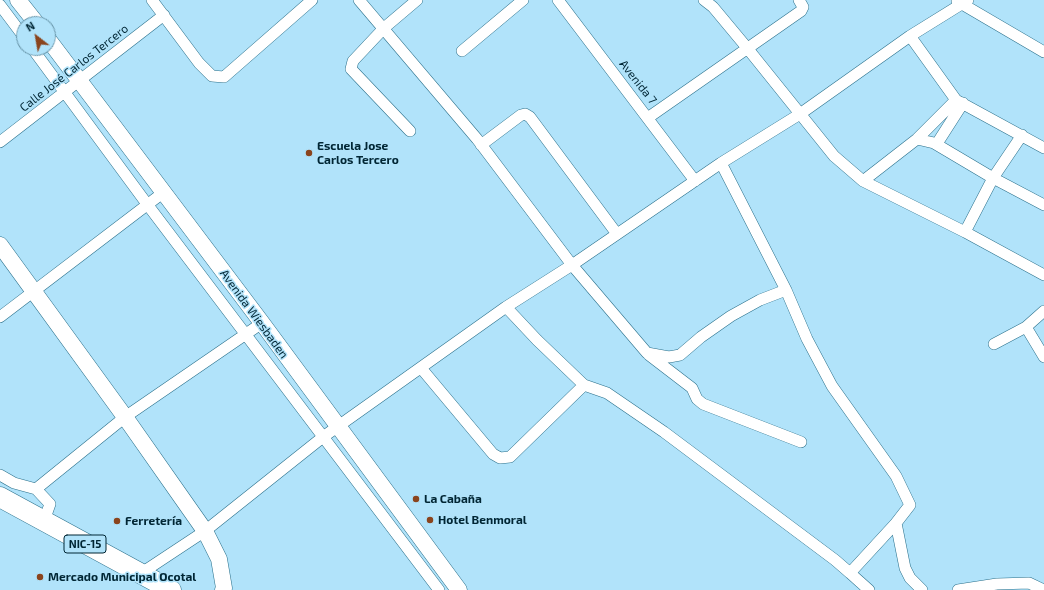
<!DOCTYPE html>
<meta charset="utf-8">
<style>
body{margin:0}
#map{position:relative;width:1044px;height:590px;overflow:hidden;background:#b1e3fa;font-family:"Exo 2",sans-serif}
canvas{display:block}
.north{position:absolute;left:16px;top:16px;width:40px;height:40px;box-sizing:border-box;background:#b1e3fa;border:1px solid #6a97ab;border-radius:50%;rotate:329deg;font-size:11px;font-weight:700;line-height:16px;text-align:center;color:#002634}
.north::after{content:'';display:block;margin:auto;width:14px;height:18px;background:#8a441d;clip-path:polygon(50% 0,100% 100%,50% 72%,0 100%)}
</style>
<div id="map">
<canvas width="1044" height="590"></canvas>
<div class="north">N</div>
</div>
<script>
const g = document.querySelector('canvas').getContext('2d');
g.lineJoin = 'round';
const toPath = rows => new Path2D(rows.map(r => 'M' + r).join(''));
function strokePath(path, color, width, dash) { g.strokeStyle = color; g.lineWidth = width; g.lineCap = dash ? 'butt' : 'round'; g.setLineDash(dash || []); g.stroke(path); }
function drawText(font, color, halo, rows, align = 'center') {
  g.font = font + ' "Exo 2",sans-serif'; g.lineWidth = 3; g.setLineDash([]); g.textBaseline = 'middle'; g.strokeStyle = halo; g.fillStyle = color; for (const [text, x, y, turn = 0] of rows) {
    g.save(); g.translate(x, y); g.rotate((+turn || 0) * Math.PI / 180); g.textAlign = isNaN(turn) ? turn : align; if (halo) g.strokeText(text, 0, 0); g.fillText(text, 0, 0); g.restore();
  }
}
const street = toPath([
 [152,0,199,63,212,76,224,77,312,0],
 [359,0,477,139,572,265,647,353,669,357,680,355,701,337,731,316,760,300,786,290],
 [558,0,695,181],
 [704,0,713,7,748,49,834,156,863,181,965,232,1044,275],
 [957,1,1044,52],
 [0,5,24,37],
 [910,36,956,100,1044,148],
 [32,48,147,204,439,590],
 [462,51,523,0],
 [649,117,801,11,803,7,799,0],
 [410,131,351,69,353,61,384,28,417,0],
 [917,139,934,143,938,142,963,103],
 [0,142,164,15],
 [934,143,993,178,1044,205],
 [481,145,521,115,525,114,530,117,617,234],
 [863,181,917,139,956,100],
 [965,232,993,178,1022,135],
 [506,307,537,340,584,385,607,393,664,432,835,560,850,573,896,523,910,505,896,476,832,386,807,339,786,290,721,163],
 [0,317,164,192],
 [1026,327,1044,357],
 [994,344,1026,327,1044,311],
 [649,355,692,388,697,399,703,404,801,442],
 [421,368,493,454,500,458,510,457,584,385],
 [0,475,14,483,36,489],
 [44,521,50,504,36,489,125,417,262,323],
 [896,523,905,568,910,578,922,590],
 [850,573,869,590],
 [140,574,205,531,323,437,506,307,572,265,721,163,800,114,910,36,968,0],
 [958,590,997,584,1029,583,1044,590]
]);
const secondary = toPath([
 [18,0,37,24],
 [48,39,262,323,459,590],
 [0,245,125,417,205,531,219,559,224,588,223,590]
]);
const highway = toPath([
 [0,497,171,590]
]);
const markers = [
 [309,153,4,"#8a441d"],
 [416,499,4,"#8a441d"],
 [430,520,4,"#8a441d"],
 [117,521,4,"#8a441d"],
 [40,577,4,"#8a441d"]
];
const shields = [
 [85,544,42]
];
const shieldNames = [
 ["NIC-15",85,544]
];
const streetNames = [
 ["Calle José Carlos Tercero",74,68,-38],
 ["Avenida 7",638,82,52],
 ["Avenida Wiesbaden",254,314,54]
];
const poiNames = [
 ["Escuela Jose",317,146],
 ["Carlos Tercero",317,160],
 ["La Cabaña",424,499],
 ["Hotel Benmoral",438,520],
 ["Ferretería",125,521],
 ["Mercado Municipal Ocotal",48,577]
];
strokePath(street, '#2a708b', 12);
strokePath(secondary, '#2a708b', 17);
strokePath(highway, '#2a708b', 21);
strokePath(street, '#fff', 11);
strokePath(secondary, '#fff', 16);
strokePath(highway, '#fff', 20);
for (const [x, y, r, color] of markers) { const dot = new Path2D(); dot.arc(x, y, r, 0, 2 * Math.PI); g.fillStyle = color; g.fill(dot); strokePath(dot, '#b1e3fa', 1.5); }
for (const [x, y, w] of shields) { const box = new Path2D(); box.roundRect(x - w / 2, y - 9, w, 18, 3); g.fillStyle = '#b1e3fa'; g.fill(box); strokePath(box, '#002634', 1); }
drawText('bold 11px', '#002634', null, shieldNames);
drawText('12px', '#002634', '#b1e3fa', streetNames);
drawText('bold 12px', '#002634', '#b1e3fa', poiNames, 'left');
</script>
